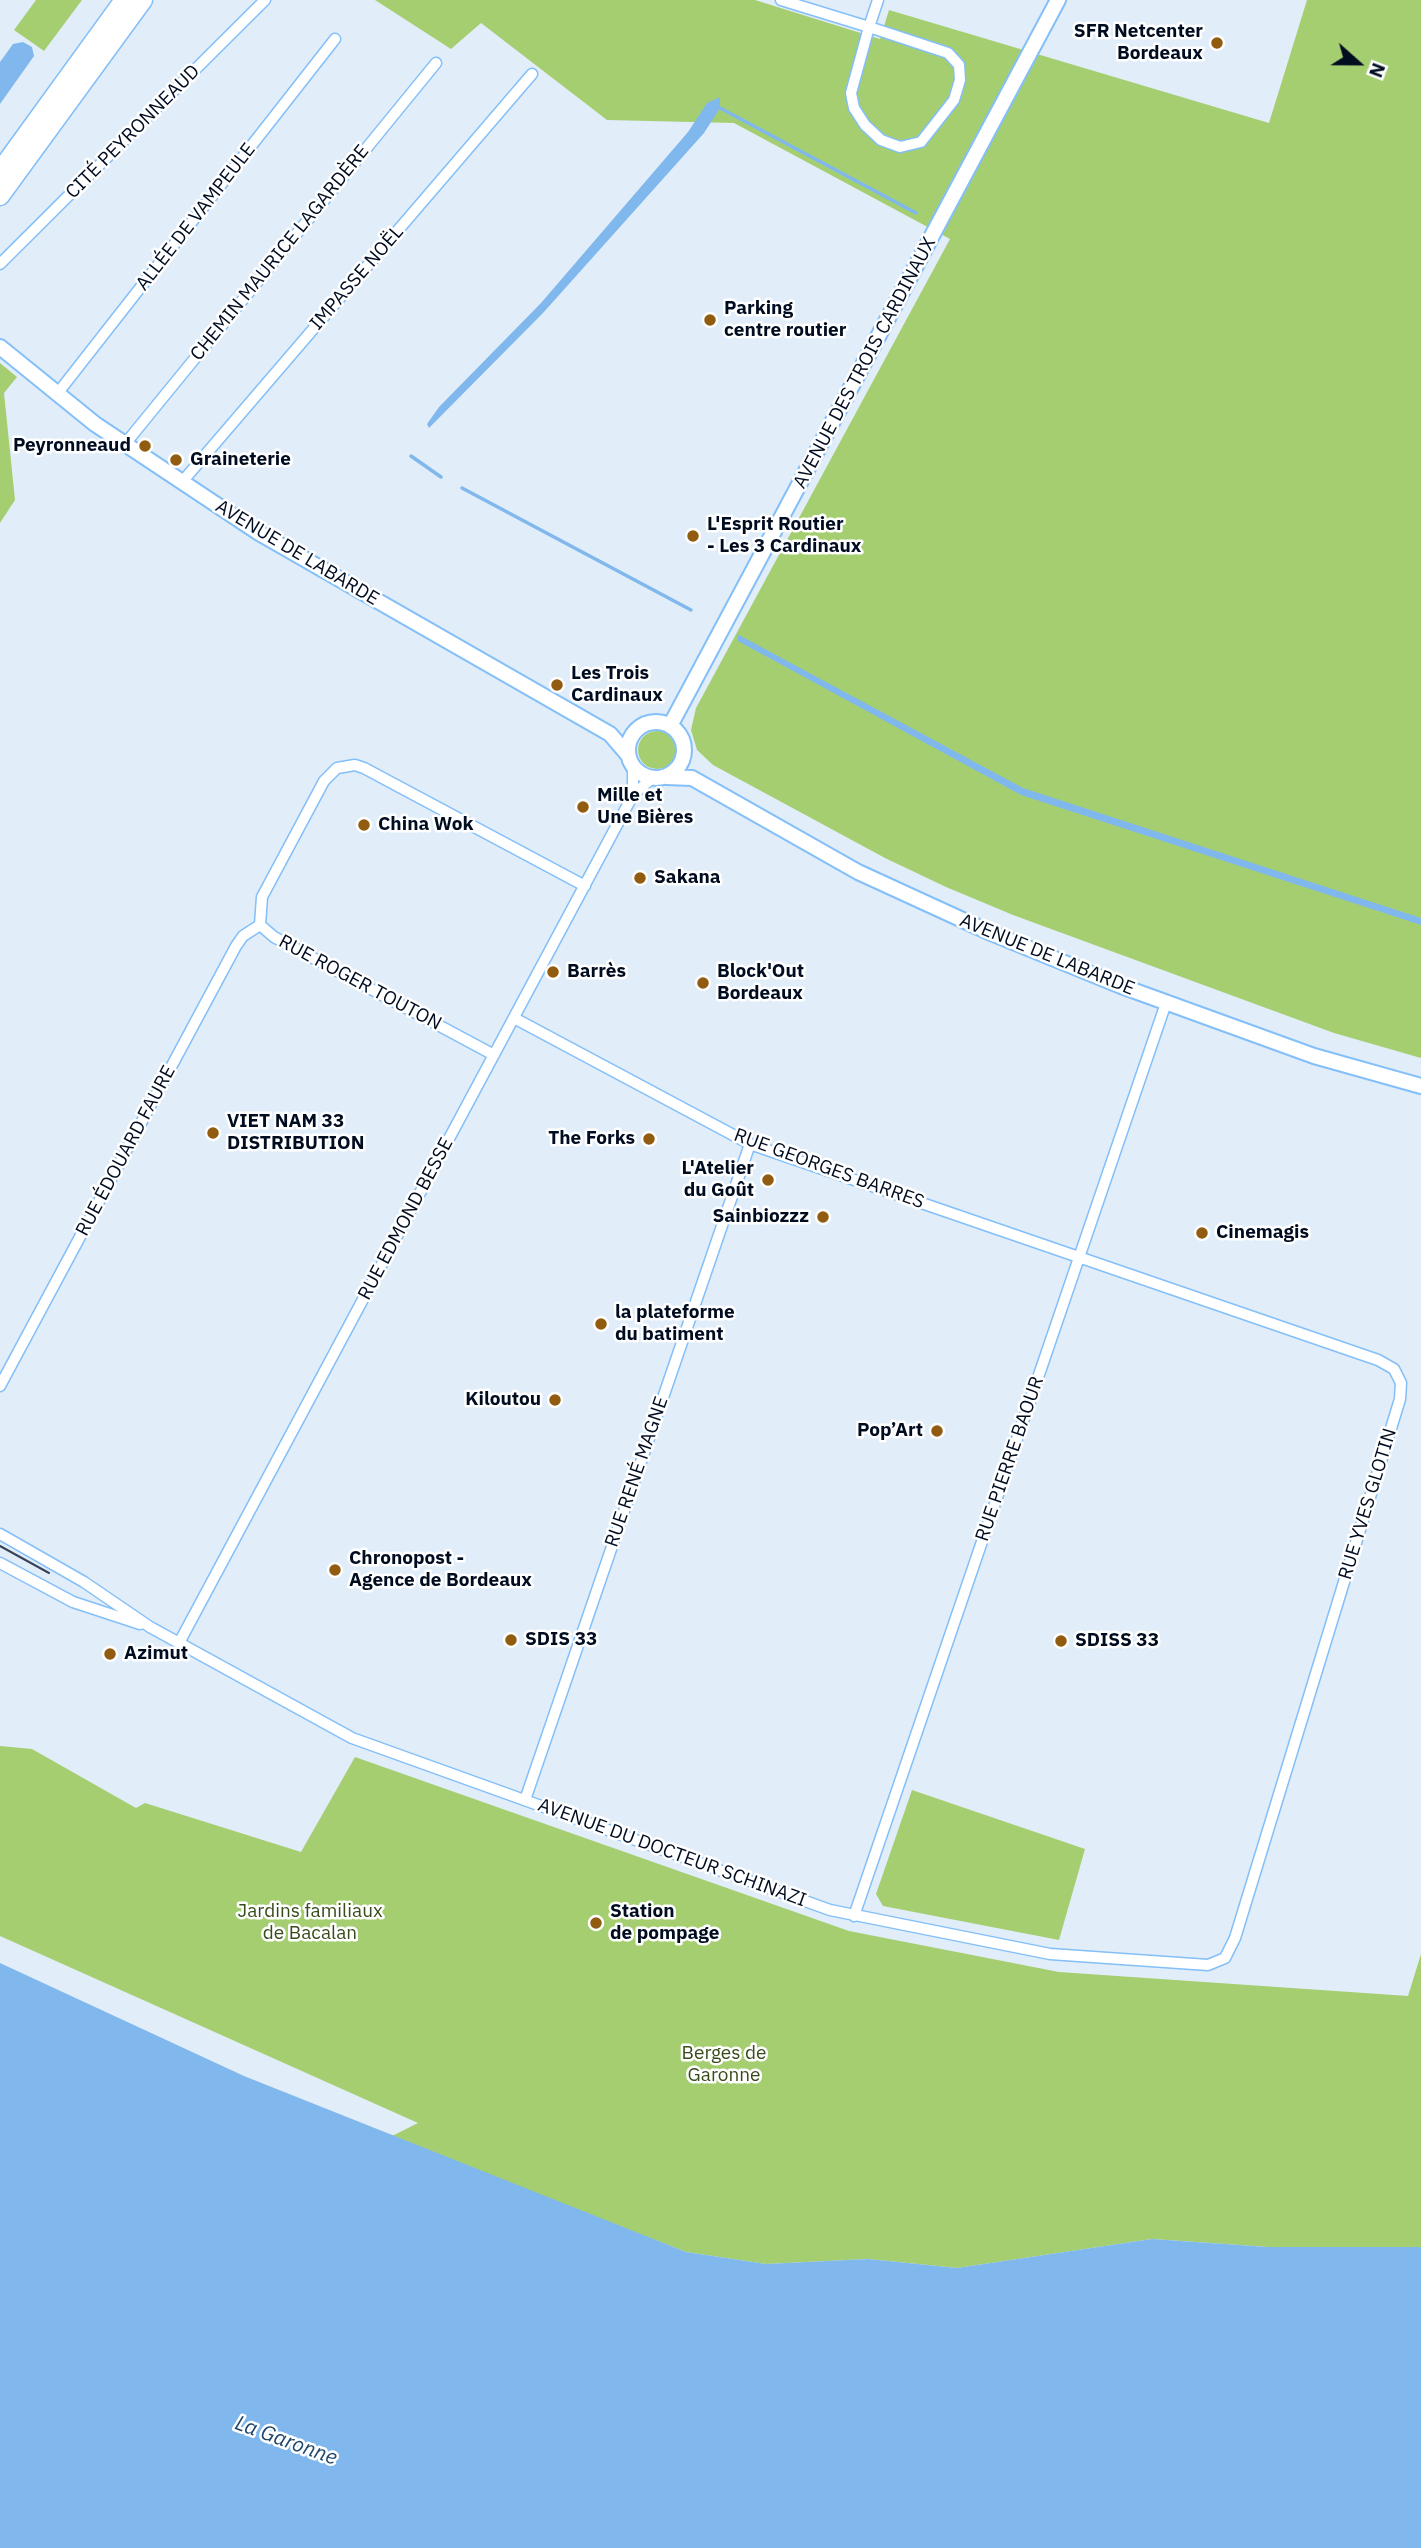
<!DOCTYPE html>
<meta charset="utf-8">
<style>
body{margin:0}
#map{position:relative;width:1421px;height:2548px;overflow:hidden;background:#e1edf9;font-family:"IBM Plex Sans",sans-serif}
canvas{display:block}
.north{position:absolute;left:1323px;top:28px;width:70px;height:70px;-webkit-text-stroke:5px #fff;paint-order:stroke;rotate:111deg;font-size:19px;font-weight:700;line-height:28px;text-align:center;color:#000c20}
.north::after{content:'';display:block;margin:auto;width:24px;height:32px;background:#000c20;clip-path:polygon(50% 0,100% 100%,50% 72%,0 100%)}
</style>
<div id="map">
<canvas width="1421" height="2548"></canvas>
<div class="north">N</div>
</div>
<script>
const g = document.querySelector('canvas').getContext('2d');
g.lineJoin = 'round';
function fillPath(path, color) { g.fillStyle = color; g.fill(path, 'evenodd'); }
const toPath = rows => new Path2D(rows.map(r => 'M' + r).join(''));
function strokePath(path, color, width, dash) { g.strokeStyle = color; g.lineWidth = width; g.lineCap = dash ? 'butt' : 'round'; g.setLineDash(dash || []); g.stroke(path); }
function drawText(font, color, halo, rows, align = 'center') {
  g.font = font + ' "IBM Plex Sans",sans-serif'; g.lineWidth = 5; g.setLineDash([]); g.textBaseline = 'middle'; g.strokeStyle = halo; g.fillStyle = color; for (const [text, x, y, turn = 0] of rows) {
    g.save(); g.translate(x, y); g.rotate((+turn || 0) * Math.PI / 180); g.textAlign = isNaN(turn) ? turn : align; if (halo) g.strokeText(text, 0, 0); g.fillText(text, 0, 0); g.restore();
  }
}
const green = toPath([
 [36,0,82,0,44,51,14,30],
 [375,0,755,0,880,39,889,10,1269,123,1307,0,1421,0,1421,1058,1334,1033,1013,915,946,887,885,858,713,765,697,750,691,730,696,708,950,239,734,123,607,120,481,23,451,49],
 [0,363,17,377,4,393,15,500,0,523],
 '638 750a19 19 0 1 1 38 0a19 19 0 1 1-38 0Z',
 [0,1746,32,1749,136,1808,145,1803,301,1852,355,1757,849,1931,1059,1972,1408,1996,1421,1954,1421,2247,1268,2247,1152,2239,957,2268,868,2259,766,2264,686,2252,390,2137,418,2123,0,1936],
 [912,1790,1085,1849,1059,1940,883,1906,876,1894]
]);
const water = toPath([
 [23,42,32,47,34,56,0,104,0,62,13,44],
 [720,97,720,108,704,133,543,313,429,428,427,424,439,407,541,303,688,132,707,103],
 [737,634,1023,788,1421,918,1421,925,1021,795,738,641],
 [0,1963,244,2076,686,2252,766,2264,868,2259,957,2268,1152,2239,1268,2247,1421,2247,1421,2548,0,2548]
]);
const stream = toPath([
 [720,108,916,213],
 [411,456,441,477],
 [462,488,691,610]
]);
const street = toPath([
 [781,0,869,27,878,0],
 [869,27,948,53,959,65,960,80,954,100,921,142,900,147,881,140,865,125,854,108,851,93,869,27],
 [0,264,265,0],
 [57,394,335,39],
 [125,444,436,63],
 [182,482,532,74],
 [633,795,633,768],
 [494,1055,274,937,260,925,262,897,324,781,337,768,355,765,364,768,585,886],
 [0,1386,236,946,243,936,260,925],
 [0,1534,84,1582,150,1627,352,1738,830,1910,1050,1954,1208,1965,1225,1958,1235,1938,1400,1399,1401,1383,1394,1369,1378,1360,750,1144,514,1018],
 [0,1563,73,1602,140,1624],
 [179,1643,633,795,651,779],
 [525,1800,750,1144],
 [854,1916,1166,1003]
]);
const secondary = toPath([
 [0,347,95,424,259,533,610,734,628,755],
 '628 750a28 28 0 1 1 56 0a28 28 0 1 1-56 0Z',
 [670,726,1058,0],
 [666,777,692,778,858,872,991,933,1121,986,1314,1056,1421,1086]
]);
const highway = toPath([
 [0,171,124,0],
 [0,196,143,0]
]);
const tram = toPath([
 [0,1546,49,1573]
]);
const markers = [
 [1217,43,7,"#915c10"],
 [710,320,7,"#915c10"],
 [145,446,7,"#915c10"],
 [176,460,7,"#915c10"],
 [693,536,7,"#915c10"],
 [557,685,7,"#915c10"],
 [583,807,7,"#915c10"],
 [364,825,7,"#915c10"],
 [640,878,7,"#915c10"],
 [553,972,7,"#915c10"],
 [703,983,7,"#915c10"],
 [213,1133,7,"#915c10"],
 [649,1139,7,"#915c10"],
 [768,1180,7,"#915c10"],
 [823,1217,7,"#915c10"],
 [1202,1233,7,"#915c10"],
 [601,1324,7,"#915c10"],
 [555,1400,7,"#915c10"],
 [937,1431,7,"#915c10"],
 [335,1570,7,"#915c10"],
 [511,1640,7,"#915c10"],
 [1061,1641,7,"#915c10"],
 [110,1654,7,"#915c10"],
 [596,1923,7,"#915c10"]
];
const poiNames = [
 ["SFR Netcenter",1203,32,"right"],
 ["Bordeaux",1203,54,"right"],
 ["Parking",724,309],
 ["centre routier",724,331],
 ["Peyronneaud",131,446,"right"],
 ["Graineterie",190,460],
 ["L'Esprit Routier",707,525],
 ["- Les 3 Cardinaux",707,547],
 ["Les Trois",571,674],
 ["Cardinaux",571,696],
 ["Mille et",597,796],
 ["Une Bières",597,818],
 ["China Wok",378,825],
 ["Sakana",654,878],
 ["Barrès",567,972],
 ["Block'Out",717,972],
 ["Bordeaux",717,994],
 ["VIET NAM 33",227,1122],
 ["DISTRIBUTION",227,1144],
 ["The Forks",635,1139,"right"],
 ["L'Atelier",754,1169,"right"],
 ["du Goût",754,1191,"right"],
 ["Sainbiozzz",809,1217,"right"],
 ["Cinemagis",1216,1233],
 ["la plateforme",615,1313],
 ["du batiment",615,1335],
 ["Kiloutou",541,1400,"right"],
 ["Pop’Art",923,1431,"right"],
 ["Chronopost -",349,1559],
 ["Agence de Bordeaux",349,1581],
 ["SDIS 33",525,1640],
 ["SDISS 33",1075,1641],
 ["Azimut",124,1654],
 ["Station",610,1912],
 ["de pompage",610,1934]
];
const streetNames = [
 ["CITÉ PEYRONNEAUD",133,132,-45],
 ["ALLÉE DE VAMPEULE",196,217,-52],
 ["CHEMIN MAURICE LAGARDÈRE",280,253,-51],
 ["IMPASSE NOËL",357,278,-49],
 ["AVENUE DES TROIS CARDINAUX",865,363,-62],
 ["AVENUE DE LABARDE",297,553,31],
 ["AVENUE DE LABARDE",1047,955,22],
 ["RUE ROGER TOUTON",360,983,28],
 ["RUE ÉDOUARD FAURE",126,1151,-62],
 ["RUE GEORGES BARRES",829,1169,20],
 ["RUE EDMOND BESSE",406,1219,-62],
 ["RUE PIERRE BAOUR",1010,1459,-71],
 ["RUE RENÉ MAGNE",637,1472,-71],
 ["RUE YVES GLOTIN",1368,1504,-73],
 ["AVENUE DU DOCTEUR SCHINAZI",672,1853,20]
];
const parkNames = [
 ["Jardins familiaux",310,1912],
 ["de Bacalan",310,1934],
 ["Berges de",724,2054],
 ["Garonne",724,2076]
];
const waterNames = [
 ["La Garonne",286,2441,20]
];
fillPath(green, '#a5ce71');
fillPath(water, '#80b8ed');
strokePath(stream, '#80b8ed', 3.5);
strokePath(street, '#83bff8', 13);
strokePath(secondary, '#83bff8', 18);
strokePath(highway, '#83bff8', 21);
strokePath(street, '#fff', 10);
strokePath(secondary, '#fff', 14);
strokePath(highway, '#fff', 18);
strokePath(tram, '#384456', 2);
for (const [x, y, r, color] of markers) { const dot = new Path2D(); dot.arc(x, y, r, 0, 2 * Math.PI); g.fillStyle = color; g.fill(dot); strokePath(dot, '#fff', 2.5); }
drawText('bold 19px', '#000c20', '#fff', poiNames, 'left');
drawText('19px', '#000c20', '#fff', streetNames);
drawText('19px', '#384b1b', '#fff', parkNames);
drawText('italic 21px', '#1e466a', '#fff', waterNames);
</script>
